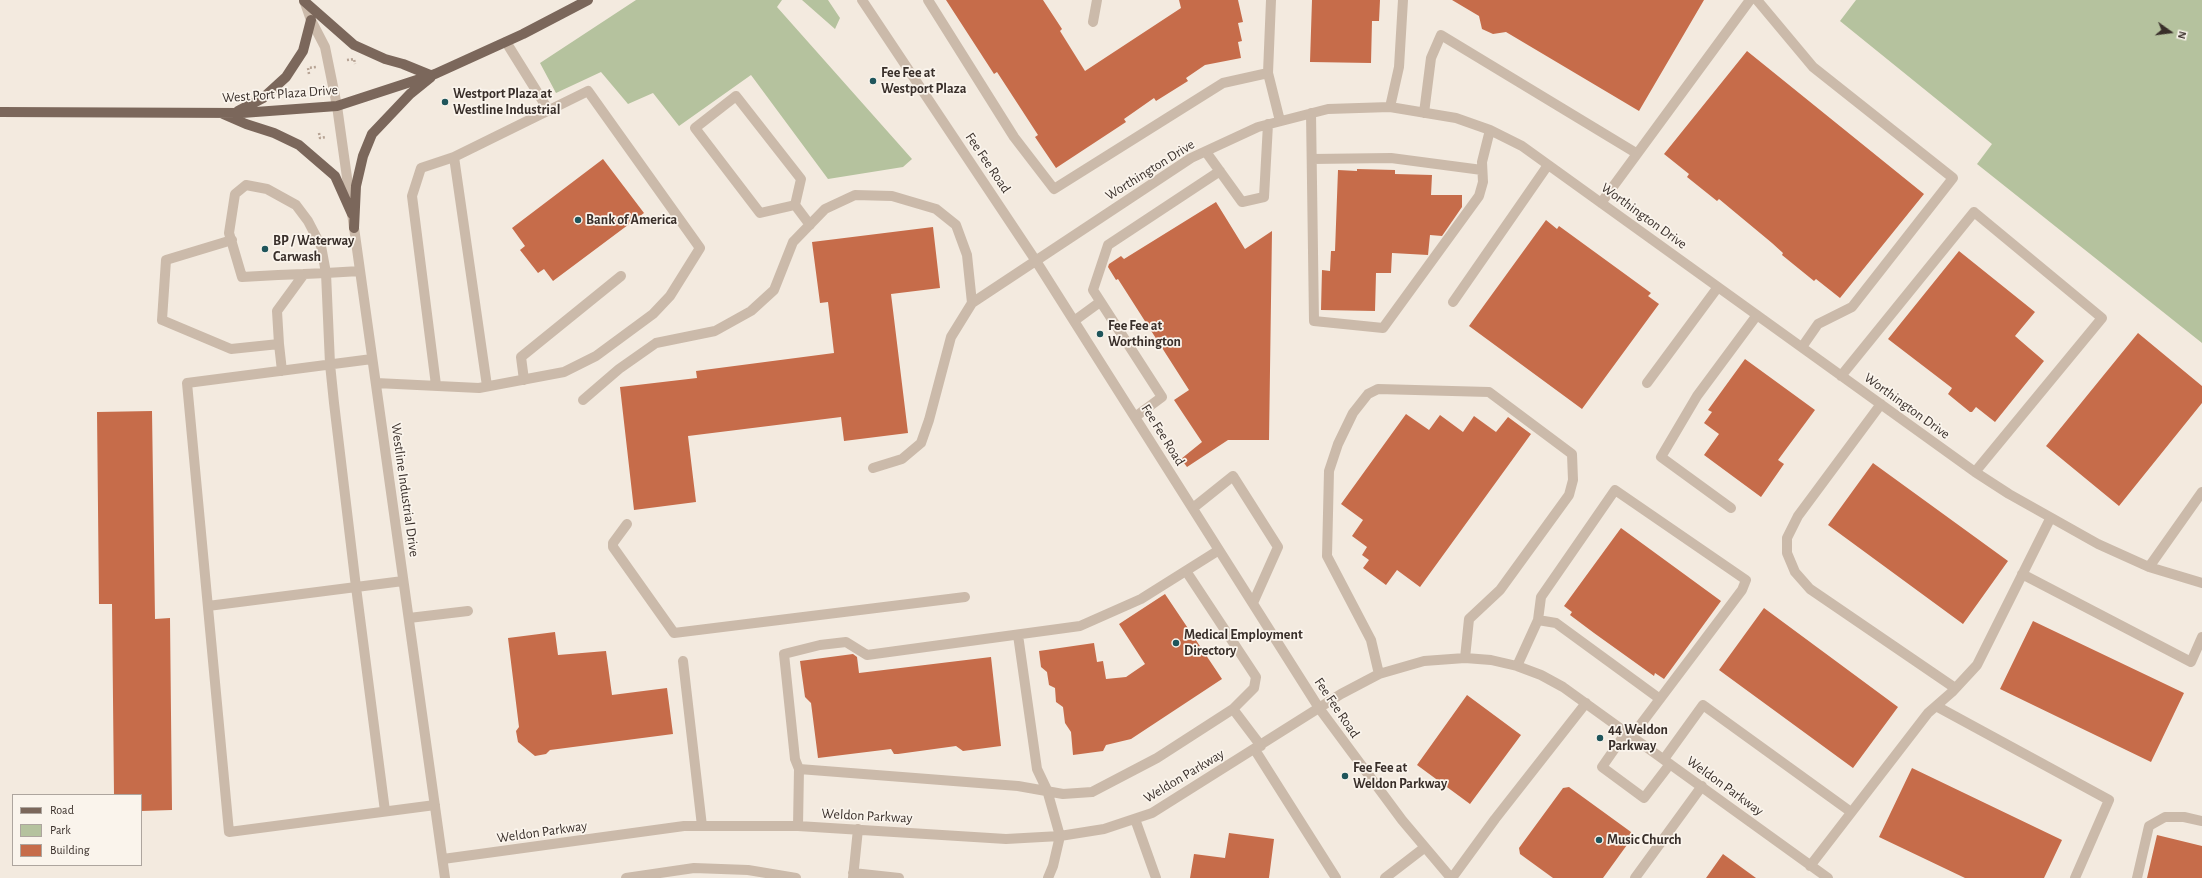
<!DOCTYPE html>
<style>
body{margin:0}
#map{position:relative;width:2202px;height:878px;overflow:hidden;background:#f3eadf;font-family:"Alegreya Sans",sans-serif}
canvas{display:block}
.legend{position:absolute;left:12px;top:794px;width:130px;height:72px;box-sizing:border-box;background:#faf4ec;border:1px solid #ada59e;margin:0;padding:5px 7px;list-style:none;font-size:12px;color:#392f2a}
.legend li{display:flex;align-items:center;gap:8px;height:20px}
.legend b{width:20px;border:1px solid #ada59e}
.north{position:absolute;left:2150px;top:12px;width:40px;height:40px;-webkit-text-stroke:3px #faf4ec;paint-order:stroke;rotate:104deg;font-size:11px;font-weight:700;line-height:16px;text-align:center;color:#392f2a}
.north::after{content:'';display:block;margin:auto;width:14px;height:18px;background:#392f2a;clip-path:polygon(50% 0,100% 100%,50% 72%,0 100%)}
</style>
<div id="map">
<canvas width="2202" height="878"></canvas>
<ul class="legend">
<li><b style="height:5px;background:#7b675b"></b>Road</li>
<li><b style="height:11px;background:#b5c29e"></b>Park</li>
<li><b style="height:11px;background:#c66c4a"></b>Building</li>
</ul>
<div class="north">N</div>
</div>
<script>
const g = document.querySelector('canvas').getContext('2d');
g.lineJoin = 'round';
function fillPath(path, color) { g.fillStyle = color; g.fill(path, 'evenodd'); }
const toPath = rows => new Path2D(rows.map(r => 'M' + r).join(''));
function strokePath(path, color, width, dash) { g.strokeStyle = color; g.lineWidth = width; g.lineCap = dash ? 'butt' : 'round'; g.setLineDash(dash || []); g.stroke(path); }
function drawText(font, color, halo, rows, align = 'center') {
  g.font = font + ' "Alegreya Sans",sans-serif'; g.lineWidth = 3.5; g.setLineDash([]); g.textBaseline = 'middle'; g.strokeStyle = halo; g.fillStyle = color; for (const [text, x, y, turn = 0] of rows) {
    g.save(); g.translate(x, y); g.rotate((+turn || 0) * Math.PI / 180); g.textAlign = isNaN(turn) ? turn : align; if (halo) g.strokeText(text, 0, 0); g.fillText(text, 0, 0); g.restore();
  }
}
const green = toPath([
 [636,0,782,0,777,7,912,159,903,167,828,179,751,75,679,126,653,93,628,104,601,72,556,93,540,63],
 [802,0,828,0,840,18,835,29],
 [1856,0,2202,0,2202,343,1977,164,1992,144,1840,21]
]);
const building = toPath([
 [946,0,1043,0,1062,29,1060,31,1085,71,1181,8,1179,0,1238,0,1243,22,1238,23,1242,41,1238,42,1241,58,1205,65,1186,78,1188,81,1156,101,1154,98,1124,119,1126,122,1056,168,1035,137,1038,135,997,72,994,74],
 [1312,0,1380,0,1379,21,1372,21,1371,63,1310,62],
 [1452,0,1704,0,1639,111,1506,32,1493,34,1482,29,1479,16],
 [1747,51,1924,194,1840,298,1816,279,1814,281,1782,255,1783,253,1772,243,1719,199,1717,201,1687,177,1689,174,1664,154],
 [603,159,644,213,553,281,544,269,538,273,520,250,525,246,512,228],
 [1357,169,1395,170,1395,174,1432,175,1431,195,1462,195,1462,207,1442,236,1430,235,1428,255,1392,253,1391,273,1376,273,1375,311,1321,310,1322,270,1330,271,1331,251,1335,251,1338,170,1357,171],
 [1216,202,1245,249,1272,231,1269,440,1228,440,1187,467,1181,459,1202,442,1174,400,1189,390,1118,279,1116,280,1108,267,1109,264,1121,256,1124,259],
 [1546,220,1557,229,1559,226,1651,293,1648,296,1659,304,1582,409,1469,326],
 [933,227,940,288,891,294,908,433,844,441,841,417,688,436,696,502,634,510,620,387,697,378,696,371,834,353,828,302,820,303,812,242],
 [1959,251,2035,312,2015,336,2044,361,1995,422,1976,407,1972,412,1970,412,1948,394,1952,388,1888,339],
 [2138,333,2202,386,2202,403,2119,506,2046,446],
 [1745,359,1815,410,1778,460,1784,464,1761,497,1704,455,1719,434,1704,423,1712,412,1708,410],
 [152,411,155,619,170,618,172,810,141,811,141,795,114,795,112,604,99,604,97,412],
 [1406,414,1429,430,1440,415,1463,432,1474,416,1496,432,1508,417,1531,434,1420,587,1397,570,1386,585,1363,568,1369,560,1362,555,1367,547,1352,536,1363,520,1341,504],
 [1873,463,2008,561,1963,624,1828,525],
 [1621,528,1721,601,1664,679,1655,673,1654,676,1594,633,1570,615,1572,612,1564,606],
 [1165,594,1222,679,1131,739,1106,745,1103,751,1073,755,1071,732,1065,723,1063,707,1056,702,1055,688,1049,685,1047,672,1041,667,1039,651,1094,643,1097,662,1103,661,1106,679,1126,677,1145,664,1119,624],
 [1764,608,1898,707,1853,768,1719,670],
 [2033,621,2184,693,2151,762,2000,689],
 [555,632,558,655,606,651,612,695,667,688,673,734,550,750,546,754,535,756,518,742,516,731,519,727,508,638],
 [853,654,857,657,859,673,991,657,1001,746,963,751,956,746,898,754,894,754,891,749,818,758,811,703,805,697,800,661],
 [1467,695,1521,735,1470,804,1417,765],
 [1912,768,2062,840,2044,878,1965,878,1879,837],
 [1569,787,1631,832,1632,838,1603,878,1553,878,1520,854,1519,848,1563,788],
 [1229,833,1274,839,1269,878,1190,878,1194,854,1225,858],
 [2157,835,2202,846,2202,878,2147,878],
 [1723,854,1756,878,1706,878]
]);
const path = toPath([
 [347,60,354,59,355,64],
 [309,74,308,68,316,67],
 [319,133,320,138,326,137]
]);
const minor = toPath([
 [304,0,311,20,325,47,337,106,445,878],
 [862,0,1036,261,1319,708,1402,820,1451,878],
 [928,0,1014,137,1054,189,1223,83,1268,73,1280,121],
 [1757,0,1813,67,1953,178,1852,307,1818,324,1802,347],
 [1093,22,1097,0],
 [506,42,549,111],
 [1268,73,1271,0],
 [1390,107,1399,67,1403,0],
 [1311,113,1314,321,1383,328,1479,196,1483,182,1482,162,1490,130],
 [1424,113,1431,58,1441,35,1636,153],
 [1206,152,1242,202,1264,197,1268,124],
 [1312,159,1391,158,1482,170],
 [1601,203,1750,0],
 [795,205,760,213,695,128,736,96,801,179,795,205,810,225],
 [232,240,166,260,162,320,231,349,279,344,282,371],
 [360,271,326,273,304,274,278,275,242,277,229,233,235,194,246,185,267,189,296,205,308,221,321,246,326,273,330,364,334,403,356,587,385,811],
 [1453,302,1548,165],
 [1074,321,1100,302],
 [279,344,277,311,304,274],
 [372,359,187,383,229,832,435,805],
 [1841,376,1974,212,2102,318,1975,472],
 [524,380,521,357,621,276],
 [376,383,479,388,564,372,596,356,653,314,670,296,700,248,588,91,454,157],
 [1647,383,1718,287],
 [436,385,412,196,421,168,454,157,487,386],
 [583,400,619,369,656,343,715,331,751,311,774,290,793,242,825,209,855,195,892,196,936,209,956,225,967,255,972,303],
 [1881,404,1798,516,1787,538,1787,553,1795,572,1810,589,1955,688],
 [1135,417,1162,397,1093,290,1108,245,1220,171],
 [873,468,902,459,921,443,929,420,951,337,972,303,1191,158,1258,127,1328,109,1390,107,1456,118,1490,130,1522,146,1975,472,2009,494,2098,544,2149,567,2202,583],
 [1193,508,1233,476,1278,547,1253,603],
 [1731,508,1661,457,1697,396,1757,315],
 [627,524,613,543,613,547,674,633,965,597],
 [1219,550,1141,599,1080,626,867,655,846,642,820,645,784,654,795,759,799,769,1018,786,1063,794,1092,792,1157,758,1233,709,1261,746],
 [2149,567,2202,492],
 [1186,571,1256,677,1254,688,1233,709],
 [2022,574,2191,662,2202,637],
 [208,606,403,581],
 [409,618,468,611],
 [1538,620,1556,623,1660,699],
 [1018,635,1037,769,1047,790,1060,836,1053,866,1048,878],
 [683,661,702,826],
 [1517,666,1538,620,1541,597,1615,490,1746,580,1742,590,1632,736],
 [1379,674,1371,640,1327,556,1329,471,1338,444,1353,413,1368,394,1378,389,1489,392,1572,454,1573,480,1569,495,1500,590,1469,619,1465,658],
 [1936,706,2109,800,2075,878],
 [1627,731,1602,767,1644,798,1670,764],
 [1255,750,1336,878],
 [1664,759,1703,705,1851,812],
 [1135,819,1156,878],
 [798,826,799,769],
 [443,859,684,826,798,826,1006,839,1060,836,1104,829,1152,813,1341,694,1379,674,1424,661,1465,658,1491,660,1517,666,1541,675,1563,687,1828,878],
 [1810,866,1928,713,1952,692,1977,665,2050,519],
 [853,873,899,878],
 [626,878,694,868,748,870,796,878],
 [853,878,858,829],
 [1385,878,1424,848],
 [1452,878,1495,819,1586,703],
 [1635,878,1702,786],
 [2137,878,2149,826,2165,817,2184,817,2202,821]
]);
const major = toPath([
 [304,1,354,45,385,59,403,64,430,75],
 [238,111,263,98,286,77,303,51,311,20],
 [0,112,242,113,337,106,435,74,523,34,588,0],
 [223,114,246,124,274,133,299,145,335,176,352,214],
 [354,228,356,186,363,156,372,134,410,94,431,77]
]);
const markers = [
 [873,81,4,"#1f555b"],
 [445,102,4,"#1f555b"],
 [578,220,4,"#1f555b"],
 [265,249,4,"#1f555b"],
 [1100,334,4,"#1f555b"],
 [1176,643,4,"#1f555b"],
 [1600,738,4,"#1f555b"],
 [1345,776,4,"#1f555b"],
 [1599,840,4,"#1f555b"]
];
const poiNames = [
 ["Fee Fee at",881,73],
 ["Westport Plaza",881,89],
 ["Westport Plaza at",453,94],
 ["Westline Industrial",453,110],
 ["Bank of America",586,220],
 ["BP / Waterway",273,241],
 ["Carwash",273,257],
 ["Fee Fee at",1108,326],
 ["Worthington",1108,342],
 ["Medical Employment",1184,635],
 ["Directory",1184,651],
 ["44 Weldon",1608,730],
 ["Parkway",1608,746],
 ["Fee Fee at",1353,768],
 ["Weldon Parkway",1353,784],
 ["Music Church",1607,840]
];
const streetNames = [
 ["West Port Plaza Drive",280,94,-4],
 ["Fee Fee Road",988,163,56],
 ["Worthington Drive",1150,170,-32],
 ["Worthington Drive",1644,216,36],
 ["Worthington Drive",1907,406,36],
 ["Fee Fee Road",1163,435,58],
 ["Westline Industrial Drive",405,490,82],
 ["Fee Fee Road",1337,708,56],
 ["Weldon Parkway",1184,776,-31],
 ["Weldon Parkway",1725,786,36],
 ["Weldon Parkway",867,816,3],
 ["Weldon Parkway",542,832,-8]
];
fillPath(green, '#b5c29e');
fillPath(building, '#c66c4a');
strokePath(path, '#b7a495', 2.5, [2, 2]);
strokePath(minor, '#cbbaaa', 10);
strokePath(major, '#7b675b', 10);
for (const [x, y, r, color] of markers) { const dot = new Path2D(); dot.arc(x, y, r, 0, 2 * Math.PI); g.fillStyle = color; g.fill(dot); strokePath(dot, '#faf4ec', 1.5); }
drawText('bold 14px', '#392f2a', '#faf4ec', poiNames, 'left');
drawText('14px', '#392f2a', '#faf4ec', streetNames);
</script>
